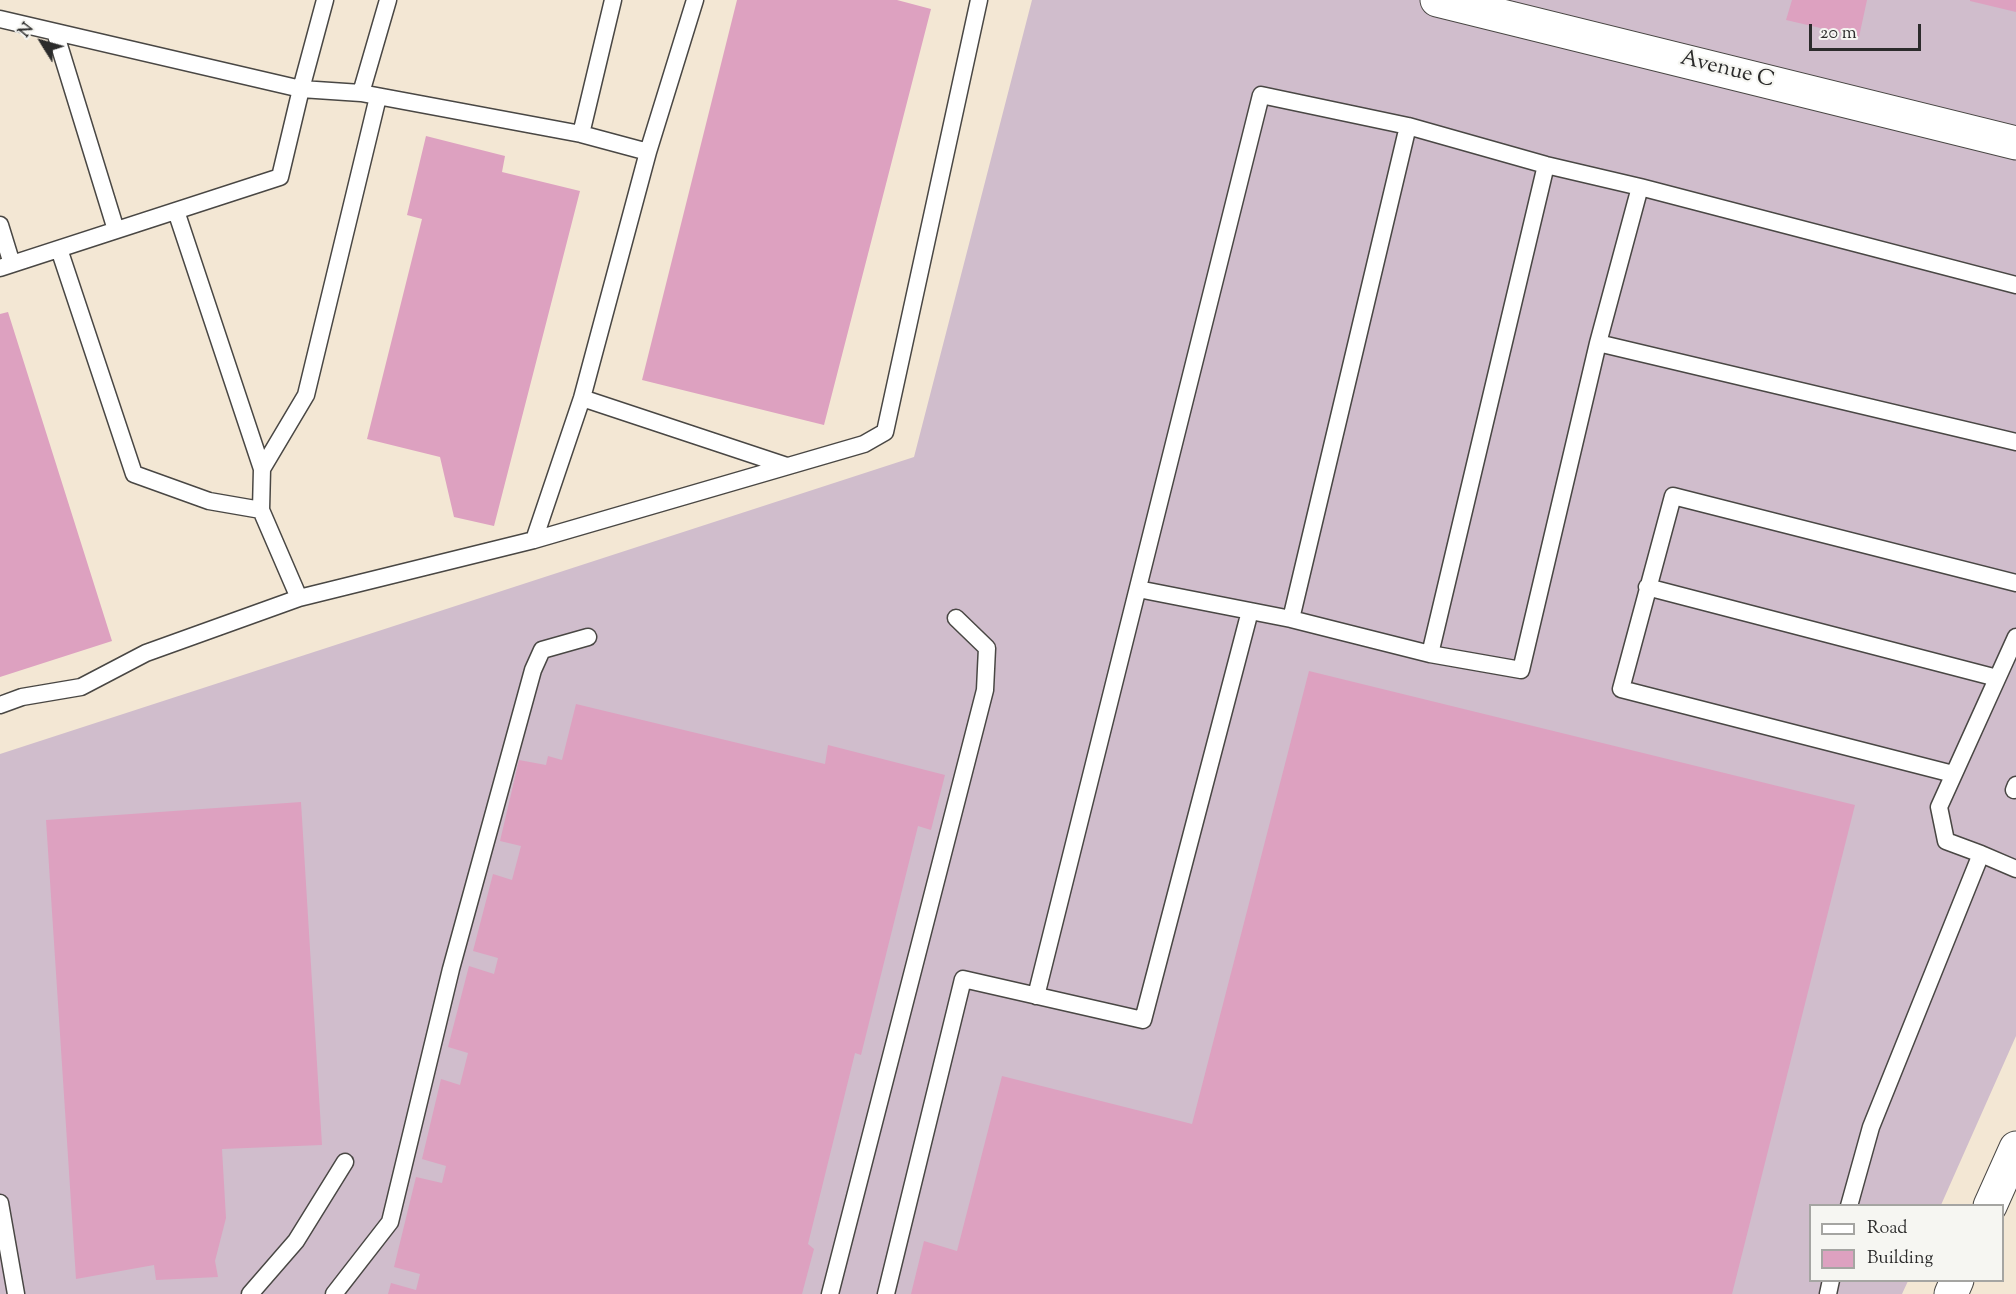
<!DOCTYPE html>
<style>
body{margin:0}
#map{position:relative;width:2016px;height:1294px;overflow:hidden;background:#f3e7d4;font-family:"Sorts Mill Goudy",serif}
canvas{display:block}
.legend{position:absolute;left:1809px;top:1204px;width:195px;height:78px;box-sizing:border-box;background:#f6f6f2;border:2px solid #a5a5a2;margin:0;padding:8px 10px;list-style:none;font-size:18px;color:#2b2b2b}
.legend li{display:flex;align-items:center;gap:12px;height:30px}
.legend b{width:30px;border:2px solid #a5a5a2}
.north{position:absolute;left:12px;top:12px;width:60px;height:60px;-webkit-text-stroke:4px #f6f6f2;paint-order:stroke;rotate:307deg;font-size:16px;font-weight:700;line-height:24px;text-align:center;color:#2b2b2b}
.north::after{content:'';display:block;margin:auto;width:21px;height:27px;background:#2b2b2b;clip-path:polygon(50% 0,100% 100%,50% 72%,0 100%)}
.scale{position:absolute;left:1809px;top:24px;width:112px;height:27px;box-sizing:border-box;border:3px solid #2b2b2b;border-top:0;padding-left:8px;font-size:18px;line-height:21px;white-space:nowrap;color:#2b2b2b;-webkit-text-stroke:4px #f6f6f2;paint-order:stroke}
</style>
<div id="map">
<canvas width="2016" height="1294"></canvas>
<ul class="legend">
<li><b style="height:8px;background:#fff"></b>Road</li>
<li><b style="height:16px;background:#dda1c0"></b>Building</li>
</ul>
<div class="north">N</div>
<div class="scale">20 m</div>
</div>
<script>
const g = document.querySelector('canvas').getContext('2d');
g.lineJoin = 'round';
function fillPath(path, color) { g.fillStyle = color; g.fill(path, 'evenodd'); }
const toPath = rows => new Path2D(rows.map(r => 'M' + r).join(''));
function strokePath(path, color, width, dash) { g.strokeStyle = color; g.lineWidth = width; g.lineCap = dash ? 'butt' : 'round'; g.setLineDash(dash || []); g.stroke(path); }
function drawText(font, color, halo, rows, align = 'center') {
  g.font = font + ' "Sorts Mill Goudy",serif'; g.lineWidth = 4.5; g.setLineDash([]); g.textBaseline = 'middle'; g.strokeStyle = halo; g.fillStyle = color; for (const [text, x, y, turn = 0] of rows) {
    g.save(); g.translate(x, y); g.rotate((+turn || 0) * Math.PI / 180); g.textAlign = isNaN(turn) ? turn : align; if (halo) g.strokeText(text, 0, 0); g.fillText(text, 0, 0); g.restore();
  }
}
const industrial = toPath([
 [1032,0,2016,0,2016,1036,1941,1205,1810,1206,1810,1280,1908,1281,1902,1294,0,1294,0,754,914,457]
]);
const building = toPath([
 [737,0,897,0,931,9,824,425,642,380],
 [1792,0,1867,0,1859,37,1786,20],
 [1970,0,2016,0,2016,12,1970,1],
 [426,136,505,156,502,172,580,191,494,526,454,517,440,457,367,439,422,219,407,215],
 [8,312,112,641,0,677,0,314],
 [1309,671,1855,805,1732,1294,911,1294,924,1241,957,1251,1002,1076,1192,1124],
 [576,704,825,764,828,745,945,775,931,830,918,826,861,1055,855,1053,808,1244,814,1249,802,1294,388,1294,391,1283,416,1290,420,1274,394,1267,416,1177,442,1183,446,1166,422,1159,441,1079,460,1085,468,1053,448,1047,469,966,494,974,498,958,473,951,493,874,512,880,521,846,500,841,519,760,546,765,548,756,562,760],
 [301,802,322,1145,222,1149,226,1218,215,1261,218,1277,156,1280,154,1265,76,1279,46,820]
]);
const service = toPath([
 [0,19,301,89,325,0],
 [55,32,116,230],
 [361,93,388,0],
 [581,134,648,152,695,0],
 [1640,187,1598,343,1521,670,1430,654,1291,619,1408,126,1546,165,1640,187,2016,285],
 [176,211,262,469,261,510,299,598],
 [0,225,12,264],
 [59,249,134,474,209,501,261,510],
 [0,268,280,177,301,89,361,93,581,134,613,0],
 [1598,343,2016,442],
 [582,398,787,466],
 [262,469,306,395,378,97],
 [534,540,582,398,648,152],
 [1647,587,1997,678],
 [1138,589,1291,619],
 [1430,654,1546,165],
 [0,705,22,697,81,687,146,653,299,598,534,540,864,444,885,432,979,0],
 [1953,774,1621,689,1673,496,2016,583],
 [2014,790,2016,785],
 [1981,854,1946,841,1939,807,2016,637],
 [1036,996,1261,95,1408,126],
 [0,1203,16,1294],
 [1849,1206,1871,1127,1981,854,2016,869],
 [250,1294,296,1241,345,1162],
 [334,1294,390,1222,451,969,533,670,542,650,588,637],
 [830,1294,985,690,987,648,956,618],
 [886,1294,963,979,1143,1020,1250,611],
 [1828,1294,1831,1280]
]);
const minor = toPath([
 [1437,0,2016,143],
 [1990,1206,2016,1148],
 [1951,1294,1957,1280]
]);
const streetNames = [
 ["Avenue C",1727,71,14]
];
fillPath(industrial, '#d0bdcc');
fillPath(building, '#dda1c0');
strokePath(service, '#494744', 19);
strokePath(minor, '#494744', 35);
strokePath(service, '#fff', 16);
strokePath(minor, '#fff', 33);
drawText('22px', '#2b2b2b', '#f6f6f2', streetNames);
</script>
